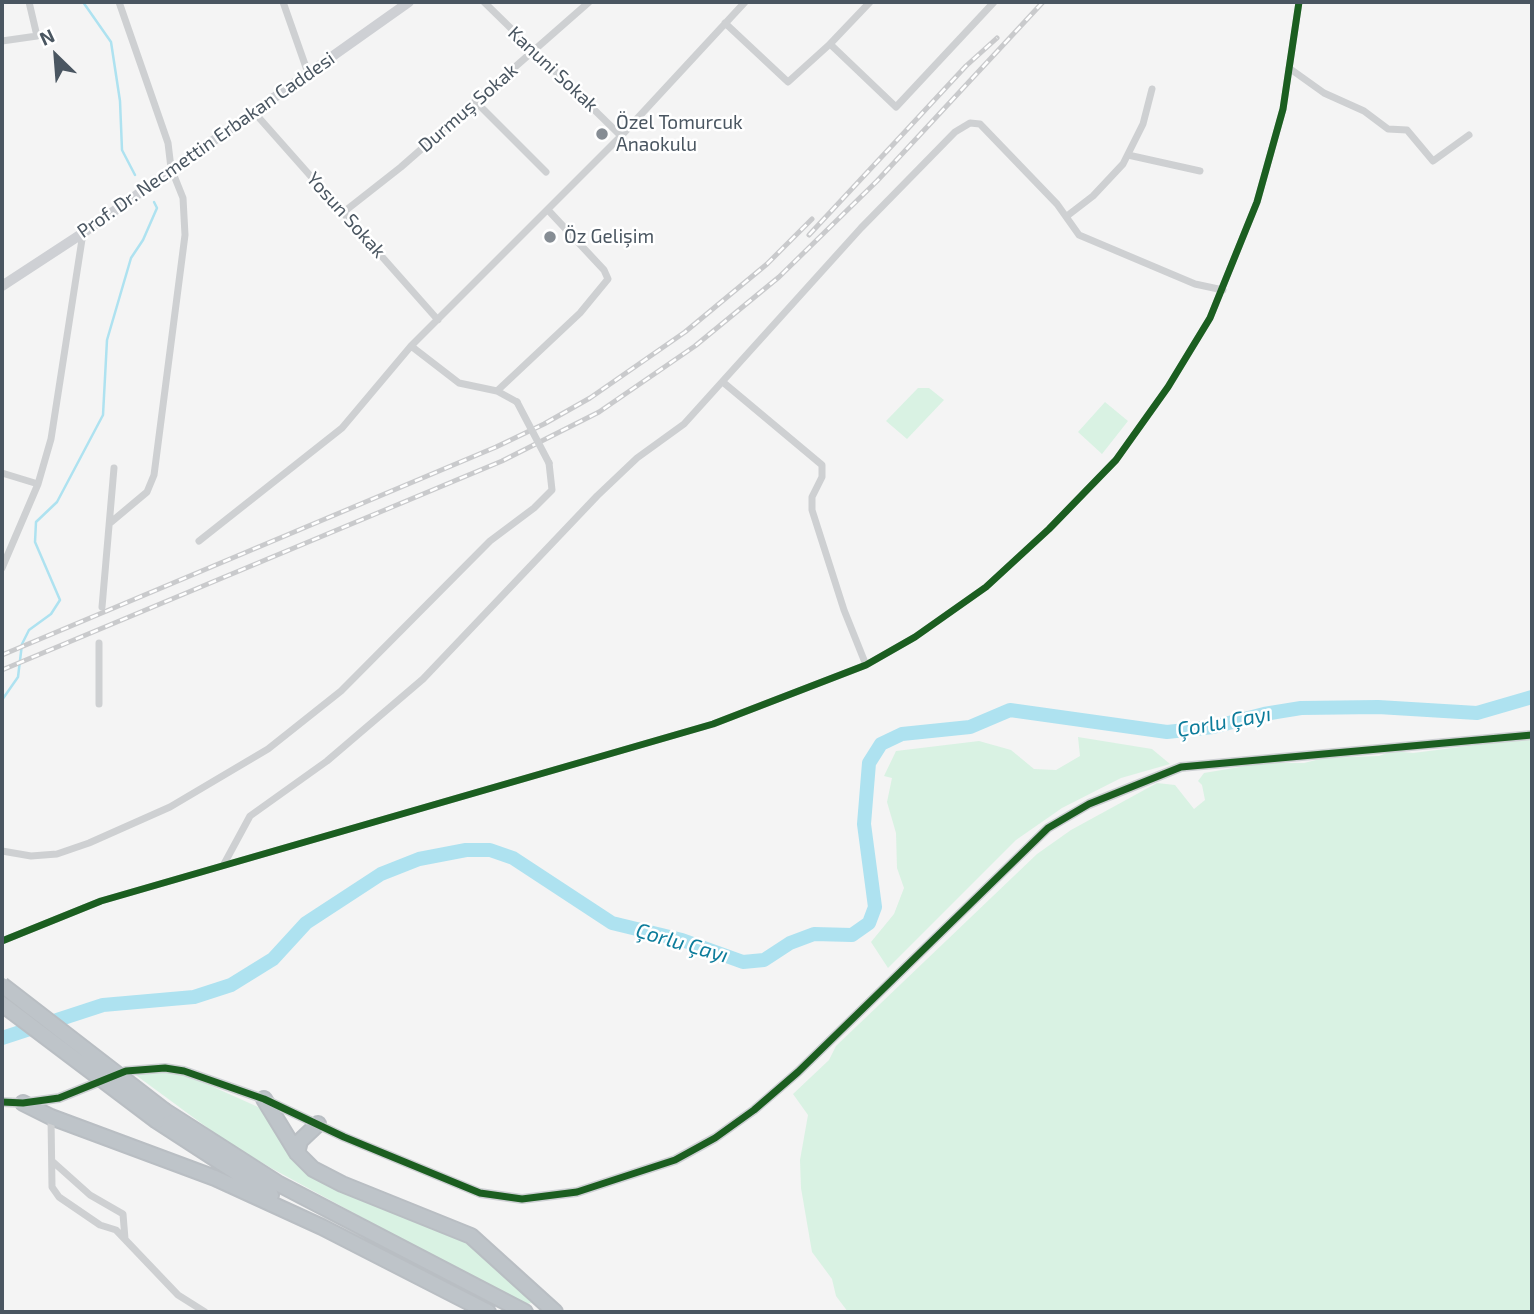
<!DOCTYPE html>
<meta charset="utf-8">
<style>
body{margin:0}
#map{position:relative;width:1534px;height:1314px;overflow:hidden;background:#f4f4f4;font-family:"Exo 2",sans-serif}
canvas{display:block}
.frame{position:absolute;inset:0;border:4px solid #4a5661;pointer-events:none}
.north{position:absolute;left:21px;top:21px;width:70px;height:70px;-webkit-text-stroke:5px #fff;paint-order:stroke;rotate:335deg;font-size:19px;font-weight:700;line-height:28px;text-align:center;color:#4a5661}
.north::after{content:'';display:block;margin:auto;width:24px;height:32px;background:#4a5661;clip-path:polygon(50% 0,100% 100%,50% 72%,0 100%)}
</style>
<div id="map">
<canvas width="1534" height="1314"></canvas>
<div class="frame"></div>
<div class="north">N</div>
</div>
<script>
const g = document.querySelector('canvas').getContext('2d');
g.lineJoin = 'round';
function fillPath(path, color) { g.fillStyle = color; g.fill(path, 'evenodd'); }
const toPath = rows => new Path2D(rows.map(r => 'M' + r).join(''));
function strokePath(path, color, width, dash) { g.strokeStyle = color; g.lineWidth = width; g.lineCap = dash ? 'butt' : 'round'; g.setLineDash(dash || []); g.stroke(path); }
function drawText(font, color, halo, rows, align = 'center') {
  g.font = font + ' "Exo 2",sans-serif'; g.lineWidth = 5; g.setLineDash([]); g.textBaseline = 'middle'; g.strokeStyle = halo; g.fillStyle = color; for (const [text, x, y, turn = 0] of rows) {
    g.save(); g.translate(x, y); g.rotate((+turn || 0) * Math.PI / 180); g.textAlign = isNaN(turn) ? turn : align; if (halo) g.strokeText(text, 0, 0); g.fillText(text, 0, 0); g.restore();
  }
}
const green = toPath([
 [918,388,929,388,944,400,907,439,886,421],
 [1105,402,1128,421,1102,454,1078,432],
 [1078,737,1152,749,1170,764,1121,778,1062,808,1016,840,888,968,871,942,894,914,904,888,897,868,896,833,887,802,892,778,884,776,896,751,979,741,1011,750,1034,769,1056,770,1080,756],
 [1532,738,1532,1312,848,1312,836,1296,832,1279,812,1252,801,1188,800,1160,808,1115,793,1094,829,1060,836,1046,1037,854,1071,830,1157,783,1175,785,1194,809,1205,800,1202,785,1198,781,1204,773,1264,763,1304,763,1324,758,1379,756,1392,751,1413,753],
 [180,1072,267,1111,291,1157,308,1168,463,1236,482,1250,532,1303,524,1304,510,1298,271,1168,224,1140,133,1073]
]);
const stream = toPath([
 [83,2,111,42,120,101,122,150,135,175],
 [2,700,18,677,22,644,29,630,51,614,60,600,35,542,36,522,57,502,103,415,107,340,131,258,143,240,157,208,154,202]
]);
const river = toPath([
 [2,1038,103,1005,194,997,231,985,273,959,306,923,381,874,419,859,466,850,490,850,513,858,612,923,682,940,743,962,764,960,790,943,814,934,852,935,869,923,875,907,864,824,869,763,881,744,902,734,970,727,1010,710,1167,732,1213,727,1264,714,1301,708,1378,707,1477,713,1532,697]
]);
const street = toPath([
 [283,2,308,73],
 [484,2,621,136],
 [725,23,788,82,830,44,896,107,994,2],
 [2,41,37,36,29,2],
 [830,44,870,2],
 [1289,68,1324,93,1364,111,1388,129,1407,130,1433,161,1469,135],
 [475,101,546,172],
 [253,111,438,320],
 [1128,155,1200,171],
 [345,211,401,167,589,2],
 [1067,216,1093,196,1123,164,1143,124,1152,89],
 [411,346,459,383,497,391,517,402],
 [724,383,822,465,822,477,812,497,812,510,844,610,866,665],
 [497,391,580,313,608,279,604,270,548,210],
 [2,473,38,484],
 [110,523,147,492,154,475,185,235,183,198,171,168,168,143,119,2],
 [199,541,342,428,411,346,621,136,745,2],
 [2,568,38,484,51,439,83,233],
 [102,607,114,468],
 [99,704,99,643],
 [2,851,31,856,57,854,89,843,170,807,268,749,341,691,490,541,534,508,552,490,549,463],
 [224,864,250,816,327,761,423,679,597,496,637,458,684,424,861,228,955,132,970,123,980,124,1057,204,1079,235,1195,284,1223,290],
 [2,941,101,901,713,724,866,665,915,637,986,587,1049,529,1116,460,1168,387,1210,318,1257,202,1283,109,1299,2],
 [51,1118,52,1187,59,1197,100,1225,116,1230,178,1295,205,1312],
 [52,1161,90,1195,123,1214,125,1239]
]);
const secondary = toPath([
 [2,286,83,233,409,2],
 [2,1102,23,1103,59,1098,126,1071,165,1068,184,1071,264,1099,344,1137,480,1193,522,1199,577,1192,675,1160,715,1138,754,1110,798,1072,1048,828,1089,804,1181,767,1532,735]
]);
const highway = toPath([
 [264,1099,297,1153,313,1169,342,1184,471,1236,555,1312],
 [23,1103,51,1117,215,1178,322,1227,488,1312],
 [165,1111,279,1184,525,1312],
 [157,1121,271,1195],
 [297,1153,300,1141,318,1124]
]);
const rail = toPath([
 [809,235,966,66,997,38],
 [2,655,496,447,544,424,590,398,685,332,767,264,812,219],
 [2,670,502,461,599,412,695,346,779,277,877,181,1043,2]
]);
const streetBridge = toPath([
 [517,402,549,463]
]);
const highwayBridge = toPath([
 [2,985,165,1111],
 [2,1004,157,1121]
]);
const cycleway = toPath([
 [2,941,101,901,713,724,866,665,915,637,986,587,1049,529,1116,460,1168,387,1210,318,1257,202,1283,109,1299,2],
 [2,1102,23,1103,59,1098,126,1071,165,1068,184,1071,264,1099,344,1137,480,1193,522,1199,577,1192,675,1160,715,1138,754,1110,798,1072,1048,828,1089,804,1181,767,1532,735]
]);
const markers = [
 [602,134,7,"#868d94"],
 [550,237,7,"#868d94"]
];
const streetNames = [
 ["Kanuni Sokak",553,69,43],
 ["Durmuş Sokak",468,108,-41],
 ["Prof. Dr. Necmettin Erbakan Caddesi",206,145,-35],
 ["Yosun Sokak",346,215,48]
];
const poiNames = [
 ["Özel Tomurcuk",616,123],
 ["Anaokulu",616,145],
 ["Öz Gelişim",564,237]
];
const waterNames = [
 ["Çorlu Çayı",1224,722,-10],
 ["Çorlu Çayı",682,943,16]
];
fillPath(green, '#d9f2e3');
strokePath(stream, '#aee2f0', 2.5);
strokePath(river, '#aee2f0', 14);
strokePath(highway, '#b9bec3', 18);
strokePath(street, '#ced0d2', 7);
strokePath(secondary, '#ced0d4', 10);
strokePath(highway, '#bec4c9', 14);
strokePath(rail, '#c9cacc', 5);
strokePath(rail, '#fff', 2.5, [8]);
strokePath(highwayBridge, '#b9bec3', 18, []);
strokePath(streetBridge, '#ced0d2', 7);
strokePath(highwayBridge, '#bec4c9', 14);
strokePath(cycleway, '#1b5e20', 7);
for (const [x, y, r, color] of markers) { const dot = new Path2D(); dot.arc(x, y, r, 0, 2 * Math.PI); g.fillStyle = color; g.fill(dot); strokePath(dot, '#fff', 2.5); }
drawText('19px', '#4a5661', '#fff', streetNames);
drawText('19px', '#4a5661', '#fff', poiNames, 'left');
drawText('italic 21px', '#0c7c9b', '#fff', waterNames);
</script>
